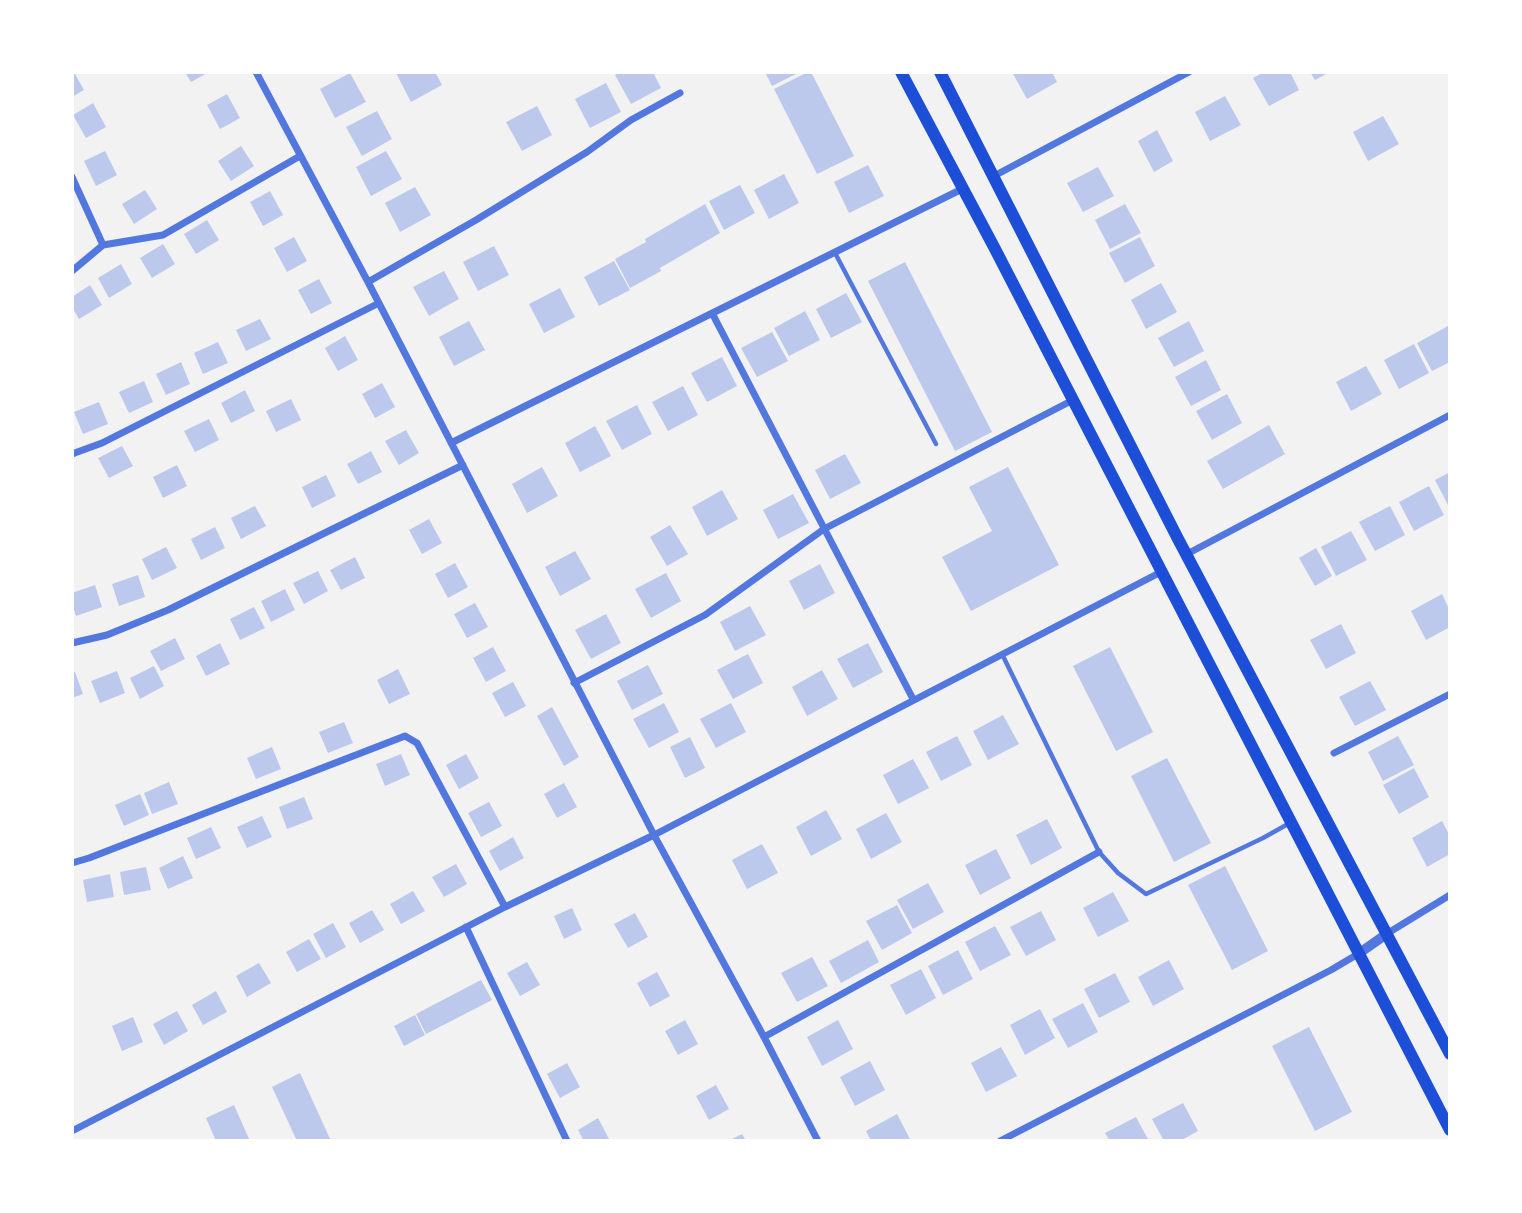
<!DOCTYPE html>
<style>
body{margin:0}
#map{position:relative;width:1522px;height:1213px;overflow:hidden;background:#f2f2f2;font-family:"IBM Plex Serif",serif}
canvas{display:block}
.frame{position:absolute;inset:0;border:74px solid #fff;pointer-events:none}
</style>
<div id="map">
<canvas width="1522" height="1213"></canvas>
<div class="frame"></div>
</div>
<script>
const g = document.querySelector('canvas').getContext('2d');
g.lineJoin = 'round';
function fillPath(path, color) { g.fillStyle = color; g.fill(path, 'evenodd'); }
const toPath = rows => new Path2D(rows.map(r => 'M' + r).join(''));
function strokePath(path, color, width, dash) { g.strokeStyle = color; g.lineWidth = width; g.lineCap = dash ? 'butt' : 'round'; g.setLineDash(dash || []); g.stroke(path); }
const building = toPath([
 [72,72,74,72,84,90,72,97],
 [185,72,209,72,191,82],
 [398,72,435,72,442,85,411,102,396,73],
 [621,72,653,72,661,88,631,104,615,75],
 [765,72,800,72,772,86],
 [808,72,811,72,854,156,817,174,774,89],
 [1012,72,1052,72,1057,82,1027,99],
 [1264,72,1290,72,1299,90,1269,106,1253,78],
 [1310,72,1330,72,1315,80],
 [350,73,366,102,335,118,320,89],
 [606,83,621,112,590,128,575,99],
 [227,94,240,118,220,129,207,105],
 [1225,96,1241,125,1210,141,1195,112],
 [93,103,106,127,86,138,73,115],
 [537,106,552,135,522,151,506,122],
 [377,111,392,139,362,156,346,127],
 [1383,116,1399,144,1368,161,1353,132],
 [1157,130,1173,161,1154,172,1138,141],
 [241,146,254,166,231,181,218,161],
 [105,151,117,175,96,186,84,161],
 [386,151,402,179,371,196,356,167],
 [868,165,884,196,849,213,834,182],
 [1098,167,1114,196,1083,212,1067,183],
 [784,174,799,203,769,219,754,190],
 [740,185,755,213,724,230,709,201],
 [415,187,431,215,400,232,385,203],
 [145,190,157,209,134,224,122,204],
 [270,191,283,215,263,226,250,202],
 [705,204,720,233,660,268,661,271,630,288,615,259,646,242,645,239],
 [1125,204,1141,233,1110,249,1095,220],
 [207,220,219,240,196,254,184,234],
 [294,237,307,261,287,272,274,248],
 [1140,237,1155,266,1125,283,1109,253],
 [163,244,175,264,152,278,140,258],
 [494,246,509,275,478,291,463,262],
 [614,261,630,290,599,306,584,277],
 [905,262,992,432,955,451,868,281],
 [121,264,132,284,109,298,98,278],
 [444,271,459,299,429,316,413,287],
 [319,279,332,303,311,314,298,290],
 [1161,283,1177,312,1146,329,1131,300],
 [90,285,102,305,79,319,72,307,72,297],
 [560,288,575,317,544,333,529,304],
 [846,293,862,322,831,338,816,309],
 [805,311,820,340,789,356,774,328],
 [260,319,271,339,246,351,236,330],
 [469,321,485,350,454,366,439,337],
 [1189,321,1204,351,1174,367,1158,338],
 [1448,326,1450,331,1450,362,1432,371,1417,343],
 [772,332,788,361,757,377,741,348],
 [345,336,358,360,338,371,325,348],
 [218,342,228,363,203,374,194,353],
 [1414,344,1429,373,1399,389,1384,360],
 [722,357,737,386,707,402,691,373],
 [1206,360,1221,390,1191,406,1175,377],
 [181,362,190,384,166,395,156,374],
 [1366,366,1382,394,1351,411,1336,382],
 [144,381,153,402,129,413,119,392],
 [382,383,395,407,375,418,362,394],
 [683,386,698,415,668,431,652,402],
 [245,390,255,411,231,423,221,403],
 [1227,394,1242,423,1212,440,1196,411],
 [291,399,301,420,276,432,266,411],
 [99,402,108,424,83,434,74,412],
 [637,405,652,434,622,450,606,421],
 [209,419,219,440,195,452,184,431],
 [1269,425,1285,454,1223,489,1207,461],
 [595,426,611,456,580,472,565,443],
 [406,430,419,453,399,465,385,441],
 [122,446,133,466,109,478,98,458],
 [371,451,382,472,358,484,347,464],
 [845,454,861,483,830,499,815,470],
 [177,465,187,486,163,498,153,477],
 [542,467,558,496,527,513,512,484],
 [1008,467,1059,565,971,611,942,557,992,531,969,487],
 [1450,472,1450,509,1435,480],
 [326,475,336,496,312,508,302,487],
 [1429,486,1444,515,1414,531,1399,502],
 [722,490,738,519,707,536,692,507],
 [793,494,809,523,778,539,763,510],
 [255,506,266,526,241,539,231,518],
 [1390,506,1405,535,1375,551,1359,522],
 [429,519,442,543,422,554,409,530],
 [670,525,688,554,667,566,650,537],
 [215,527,225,548,201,560,191,539],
 [1351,531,1367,560,1336,576,1321,547],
 [166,547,177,568,152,580,142,559],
 [1316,548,1332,576,1315,586,1299,558],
 [575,551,591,579,560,596,545,567],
 [355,557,365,578,341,590,330,570],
 [455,563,468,587,448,598,435,574],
 [820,564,835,593,804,610,789,581],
 [318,571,328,591,304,604,293,583],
 [666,573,681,601,651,618,635,589],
 [138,575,145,597,119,606,112,584],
 [95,585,102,607,76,616,72,603,72,593],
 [285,589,295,610,271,622,261,601],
 [1442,594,1450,611,1450,627,1426,640,1411,611],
 [475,603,488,627,467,638,454,614],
 [750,606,766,635,735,651,720,622],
 [254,607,265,628,240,640,230,619],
 [606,614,621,643,591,659,575,630],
 [1341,624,1356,653,1326,669,1310,640],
 [175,638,185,659,161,671,150,651],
 [220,643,230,664,206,676,196,656],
 [868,643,883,672,853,688,837,659],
 [493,647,506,671,486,682,473,658],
 [1110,647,1153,732,1116,751,1073,666],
 [748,654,763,683,733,699,717,670],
 [648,665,663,694,632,710,617,681],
 [154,666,164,686,140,699,130,678],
 [398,669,410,694,389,704,377,680],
 [822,670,838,699,807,716,792,687],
 [117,671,125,693,100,703,91,681],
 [75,672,83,694,72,698,72,673],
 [1370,681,1386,710,1355,726,1339,697],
 [513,682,526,706,505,717,492,693],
 [664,703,679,732,649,748,633,719],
 [731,703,746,732,716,748,700,719],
 [552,707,579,757,564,766,537,716],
 [1003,715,1019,744,988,760,973,731],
 [344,722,353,743,328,753,319,732],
 [957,736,972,765,941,781,926,752],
 [1398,736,1414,765,1383,781,1368,752],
 [690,737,705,768,685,778,670,747],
 [272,747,281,769,256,779,247,758],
 [401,754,410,775,385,786,376,764],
 [466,754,479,778,459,789,446,765],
 [1167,758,1211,843,1174,862,1131,776],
 [913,759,929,788,898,804,883,775],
 [1414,768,1429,797,1399,814,1383,785],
 [169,782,178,804,152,814,144,793],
 [564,783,577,807,557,818,544,794],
 [140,794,149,815,124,826,115,805],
 [304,797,313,819,287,829,279,807],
 [489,802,502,826,481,837,468,813],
 [826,810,842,839,811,856,796,827],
 [886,813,902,842,871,859,856,829],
 [262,816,272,837,247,848,237,827],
 [1047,819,1062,848,1031,865,1016,835],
 [1442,821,1450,836,1450,854,1427,867,1412,838],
 [211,827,221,848,196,859,187,838],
 [513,837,524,858,500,871,489,851],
 [762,844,778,873,747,889,732,860],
 [996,849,1011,878,980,895,965,865],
 [183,856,193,878,168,889,159,868],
 [456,864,467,884,444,897,432,877],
 [1225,866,1268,951,1232,970,1188,885],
 [146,867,151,890,124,895,120,872],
 [110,874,114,897,87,902,83,880],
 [928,883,944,912,913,929,897,900],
 [413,891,425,911,401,924,390,904],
 [1113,892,1129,921,1098,937,1083,908],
 [897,905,912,933,882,950,866,921],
 [572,908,582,930,564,939,554,916],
 [372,910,384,930,360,943,349,923],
 [1041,911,1056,940,1026,956,1010,927],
 [635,913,648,937,628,948,614,924],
 [333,923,346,947,326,958,313,934],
 [995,926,1011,955,980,971,965,942],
 [309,939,321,959,297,972,286,952],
 [868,940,879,962,841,983,829,961],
 [958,950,973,979,943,995,928,966],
 [812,957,828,986,797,1002,781,973],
 [1169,960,1184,989,1153,1006,1138,977],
 [527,962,540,985,520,996,507,973],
 [259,963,271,983,247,997,236,976],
 [921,969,936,998,906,1015,890,985],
 [657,972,670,996,650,1007,637,983],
 [1115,973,1130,1002,1099,1018,1084,989],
 [481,980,492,1000,426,1034,416,1014],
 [216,991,227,1012,203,1025,192,1005],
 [1083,1003,1098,1032,1068,1048,1052,1019],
 [1040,1009,1055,1038,1025,1055,1010,1025],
 [177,1011,188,1031,164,1045,153,1024],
 [415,1015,425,1035,404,1046,394,1026],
 [133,1017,143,1042,122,1051,112,1026],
 [685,1020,698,1044,678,1055,665,1031],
 [838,1020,853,1049,822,1066,807,1037],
 [1309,1027,1352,1112,1315,1131,1272,1046],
 [1001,1047,1017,1076,986,1092,971,1063],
 [870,1061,885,1090,855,1106,840,1077],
 [567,1063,580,1087,560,1098,547,1074],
 [300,1073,331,1141,297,1141,272,1087],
 [716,1085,729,1109,709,1120,696,1096],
 [1183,1103,1198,1131,1180,1141,1164,1141,1152,1119],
 [234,1105,250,1141,216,1141,206,1118],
 [897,1114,911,1141,871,1141,866,1131],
 [1136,1117,1149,1141,1110,1141,1105,1133],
 [598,1118,610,1141,584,1141,578,1130],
 [742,1134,746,1141,728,1141]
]);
const service = toPath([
 [835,253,936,444],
 [1002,654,1099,852,1118,873,1146,894,1263,838,1288,824]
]);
const minor = toPath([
 [256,72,368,282,654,835,764,1037,818,1141],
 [994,176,1189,72],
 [72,177,103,245],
 [72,271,103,245,163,235,300,156],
 [368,282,476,220,587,152,631,120,680,93],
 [712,313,913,699],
 [451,443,962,189],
 [72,454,102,443,379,303],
 [1187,554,1450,415],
 [72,643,107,635,168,610,463,465],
 [574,683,705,615,824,529,1073,400],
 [1334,753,1450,694],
 [72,863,89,858,405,736,417,743,505,907],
 [466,927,567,1141],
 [1388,933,1450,895],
 [764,1037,1099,852],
 [72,1131,505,907,654,835,1161,572],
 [1000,1141,1331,970,1358,954]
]);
const tertiary = toPath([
 [1358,954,1388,933]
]);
const secondary = toPath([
 [901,72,994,247,1450,1130],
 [940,72,1177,537,1450,1054]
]);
fillPath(building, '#bdc9ec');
strokePath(service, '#5277de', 4.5);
strokePath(minor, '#5277de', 7);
strokePath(tertiary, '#5277de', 10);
strokePath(secondary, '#1d4ed8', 12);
</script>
